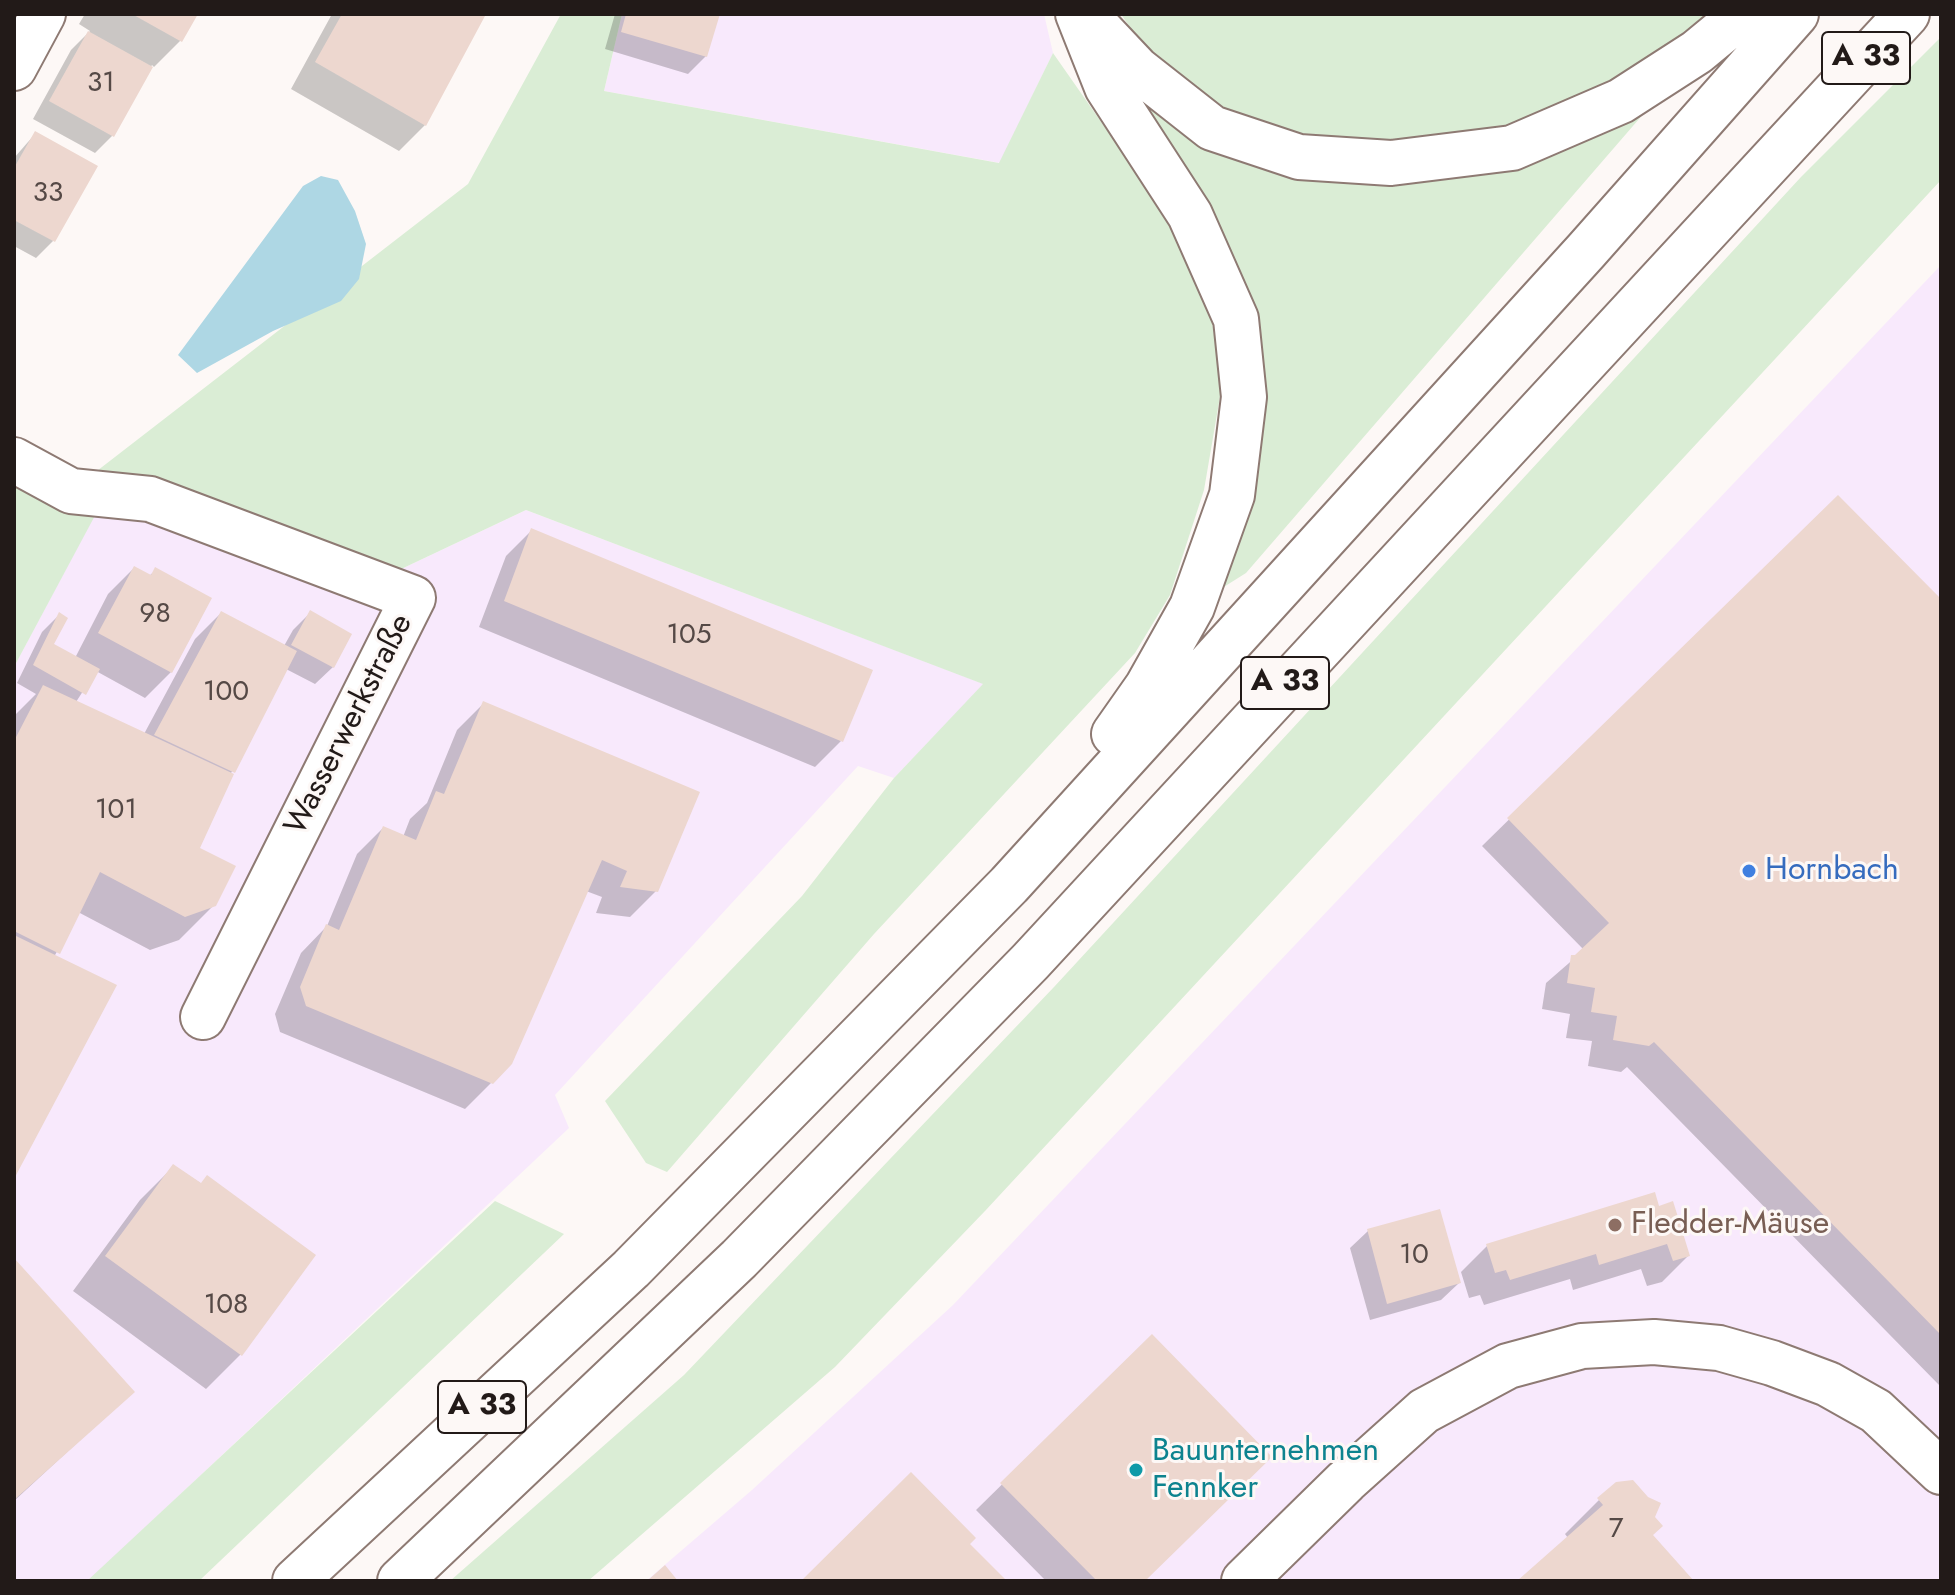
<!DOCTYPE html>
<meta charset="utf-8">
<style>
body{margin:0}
#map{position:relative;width:1955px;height:1595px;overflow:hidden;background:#fdf8f6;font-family:Jost,sans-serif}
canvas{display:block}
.frame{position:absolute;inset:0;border:16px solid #221a18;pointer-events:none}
</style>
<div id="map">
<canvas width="1955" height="1595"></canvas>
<div class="frame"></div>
</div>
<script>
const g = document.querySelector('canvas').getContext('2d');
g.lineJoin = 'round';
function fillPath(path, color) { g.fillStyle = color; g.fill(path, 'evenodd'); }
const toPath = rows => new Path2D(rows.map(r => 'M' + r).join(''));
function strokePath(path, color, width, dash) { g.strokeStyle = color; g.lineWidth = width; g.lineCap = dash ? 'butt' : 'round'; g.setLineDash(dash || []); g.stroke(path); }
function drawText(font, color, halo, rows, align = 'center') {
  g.font = font + ' Jost,sans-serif'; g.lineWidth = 6; g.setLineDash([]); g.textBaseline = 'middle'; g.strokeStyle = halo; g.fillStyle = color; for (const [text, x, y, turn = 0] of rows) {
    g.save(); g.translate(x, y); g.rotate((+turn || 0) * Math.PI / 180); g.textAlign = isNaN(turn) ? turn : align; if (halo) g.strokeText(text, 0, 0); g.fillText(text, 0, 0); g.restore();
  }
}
const commercial = toPath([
 [622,14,1044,14,1053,53,1000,163,604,91],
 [1941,265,1941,1581,646,1581,752,1490,953,1305],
 [105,495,397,571,526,510,984,684,894,778,858,766,555,1095,569,1128,97,1573,87,1581,14,1581,14,667]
]);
const green = toPath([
 [561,14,622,14,604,91,999,163,1053,53,1183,239,1210,309,1222,385,1204,490,1170,595,1135,653,874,934,667,1172,646,1163,605,1101,802,896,894,778,983,684,526,510,397,571,106,495,14,667,14,460,71,491,468,184],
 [1085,14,1137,69,1299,157,1512,148,1697,52,1246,573,1192,607,1232,495,1236,319],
 [1121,14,1712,14,1628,73,1504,130,1398,151,1306,145,1219,115,1153,62],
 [1941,37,1941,180,985,1211,835,1367,588,1581,450,1581,684,1375,1054,987,1801,177],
 [495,1201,564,1234,199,1581,87,1581]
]);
const water = toPath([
 [321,176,338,180,355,211,366,244,359,279,341,301,273,331,197,373,178,355,303,186]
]);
const shadow = toPath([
 [85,14,196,14,180,41,154,67,152,65,112,136,95,153,33,119,71,50,90,31,79,24],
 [332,14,478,14,425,125,399,151,291,89],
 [615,14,718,14,706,56,688,74,605,49],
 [35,134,53,241,36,258,14,246,14,158],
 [1838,497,1941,602,1941,1387,1627,1067,1621,1072,1588,1066,1592,1041,1566,1038,1570,1014,1542,1009,1546,983,1584,950,1482,846],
 [532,530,841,741,815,767,479,627,506,556],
 [134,568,149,576,156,570,171,672,145,698,96,671,76,702,144,734,195,639,221,613,284,646,293,630,310,613,333,667,315,684,286,669,230,775,197,849,214,905,179,940,150,950,78,912,54,957,14,1175,14,716,36,694,17,683,42,632,59,615,52,645,75,658,108,594],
 [483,704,656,891,630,917,596,913,602,897,586,891,511,1063,465,1109,280,1032,275,1014,301,953,327,926,357,854,383,828,403,837,410,819,427,803,457,730],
 [174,1166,313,1256,240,1355,206,1389,73,1291,140,1200],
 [1658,1208,1688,1256,1662,1282,1647,1286,1641,1269,1573,1290,1570,1279,1484,1305,1480,1295,1469,1298,1461,1272,1487,1246],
 [1368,1231,1459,1283,1441,1300,1370,1320,1350,1248],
 [14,1261,132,1392,14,1501],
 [1152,1337,1143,1581,1046,1581,976,1510],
 [1599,1500,1653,1517,1651,1535,1692,1581,1520,1581,1568,1538,1565,1534]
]);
const building = toPath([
 [132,14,198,14,182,42],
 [342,14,482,14,485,16,426,126,315,62],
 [626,14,720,14,707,57,621,32],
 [88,31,153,67,114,137,49,101],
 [35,131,98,166,55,242,14,220,14,168],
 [1838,495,1941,599,1941,1335,1654,1042,1649,1046,1613,1040,1617,1016,1591,1012,1595,988,1567,983,1571,955,1575,955,1609,923,1507,818],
 [531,528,873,670,843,742,504,601],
 [134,566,151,575,155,567,212,598,172,673,98,633],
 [310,610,352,634,334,668,291,645],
 [221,611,297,651,235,773,154,735],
 [59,612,68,618,54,644,100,669,86,695,33,665],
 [43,685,234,774,200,848,236,866,216,906,185,917,100,872,60,954,14,931,14,741],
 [483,701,700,792,658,892,620,887,627,871,602,860,512,1064,493,1084,306,1006,300,987,326,924,339,930,383,826,416,840,436,791,444,794],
 [14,935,117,985,14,1179],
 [173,1164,201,1183,207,1175,316,1255,242,1356,105,1256],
 [1655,1192,1659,1206,1673,1201,1690,1256,1673,1261,1667,1244,1599,1265,1596,1254,1510,1280,1506,1270,1495,1273,1486,1244],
 [1440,1209,1461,1283,1387,1304,1367,1229],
 [14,1258,135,1392,14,1500],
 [1152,1334,1272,1457,1145,1581,1097,1581,1000,1483],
 [911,1472,976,1538,970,1544,1007,1581,801,1581],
 [1633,1480,1648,1497,1661,1503,1655,1517,1663,1526,1653,1535,1694,1581,1517,1581,1603,1505,1597,1498,1616,1482],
 [665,1565,678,1581,647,1581]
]);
const minor = toPath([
 [14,68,43,14],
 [14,460,71,491,150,499,413,598,203,1017],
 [1244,1581,1346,1481,1424,1411,1508,1366,1582,1346,1654,1342,1719,1348,1772,1363,1828,1384,1876,1411,1941,1472]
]);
const highway = toPath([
 [1078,14,1107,87,1190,215,1236,319,1244,397,1232,495,1192,607,1147,687,1114,734],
 [1088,17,1137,69,1212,128,1299,157,1391,163,1512,148,1621,101,1697,52,1743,14],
 [295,1581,631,1269,1009,885,1586,251,1796,14],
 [400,1581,739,1259,1030,962,1907,14]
]);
const markers = [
 [1749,871,8,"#3f7fe0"],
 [1615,1225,8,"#8d6e63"],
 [1136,1470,8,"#0f9aa8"]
];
const numberNames = [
 ["31",101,84],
 ["33",48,194],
 ["98",155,615],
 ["105",689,636],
 ["100",226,693],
 ["101",116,811],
 ["10",1414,1256],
 ["108",226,1306],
 ["7",1616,1530]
];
const shields = [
 [1866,58,88],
 [1285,683,88],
 [482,1407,88]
];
const shieldNames = [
 ["A 33",1866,58],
 ["A 33",1285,683],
 ["A 33",482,1407]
];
const streetNames = [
 ["Wasserwerkstraße",350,725,-63]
];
const shopNames = [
 ["Hornbach",1765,871]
];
const educationNames = [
 ["Fledder-Mäuse",1631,1225]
];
const cultureNames = [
 ["Bauunternehmen",1152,1452],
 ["Fennker",1152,1489]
];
fillPath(commercial, '#f8e9fc');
fillPath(green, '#daedd5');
fillPath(water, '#aed7e4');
fillPath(shadow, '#0003');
fillPath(building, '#edd7cf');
strokePath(minor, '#8e7a73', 48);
strokePath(highway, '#8e7a73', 48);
strokePath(minor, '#fff', 44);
strokePath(highway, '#fff', 44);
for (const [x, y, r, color] of markers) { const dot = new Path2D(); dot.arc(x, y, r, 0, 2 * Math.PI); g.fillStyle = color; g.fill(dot); strokePath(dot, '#fdf8f6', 3); }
drawText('28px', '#554946', null, numberNames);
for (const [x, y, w] of shields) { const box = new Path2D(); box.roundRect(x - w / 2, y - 26, w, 52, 6); g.fillStyle = '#fdf8f6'; g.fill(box); strokePath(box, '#221a18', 2); }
drawText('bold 30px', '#221a18', null, shieldNames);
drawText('32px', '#221a18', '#fdf8f6', streetNames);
drawText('32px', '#366cbe', '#fdf8f6', shopNames, 'left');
drawText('32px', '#785e54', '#fdf8f6', educationNames, 'left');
drawText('32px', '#0d838f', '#fdf8f6', cultureNames, 'left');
</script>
